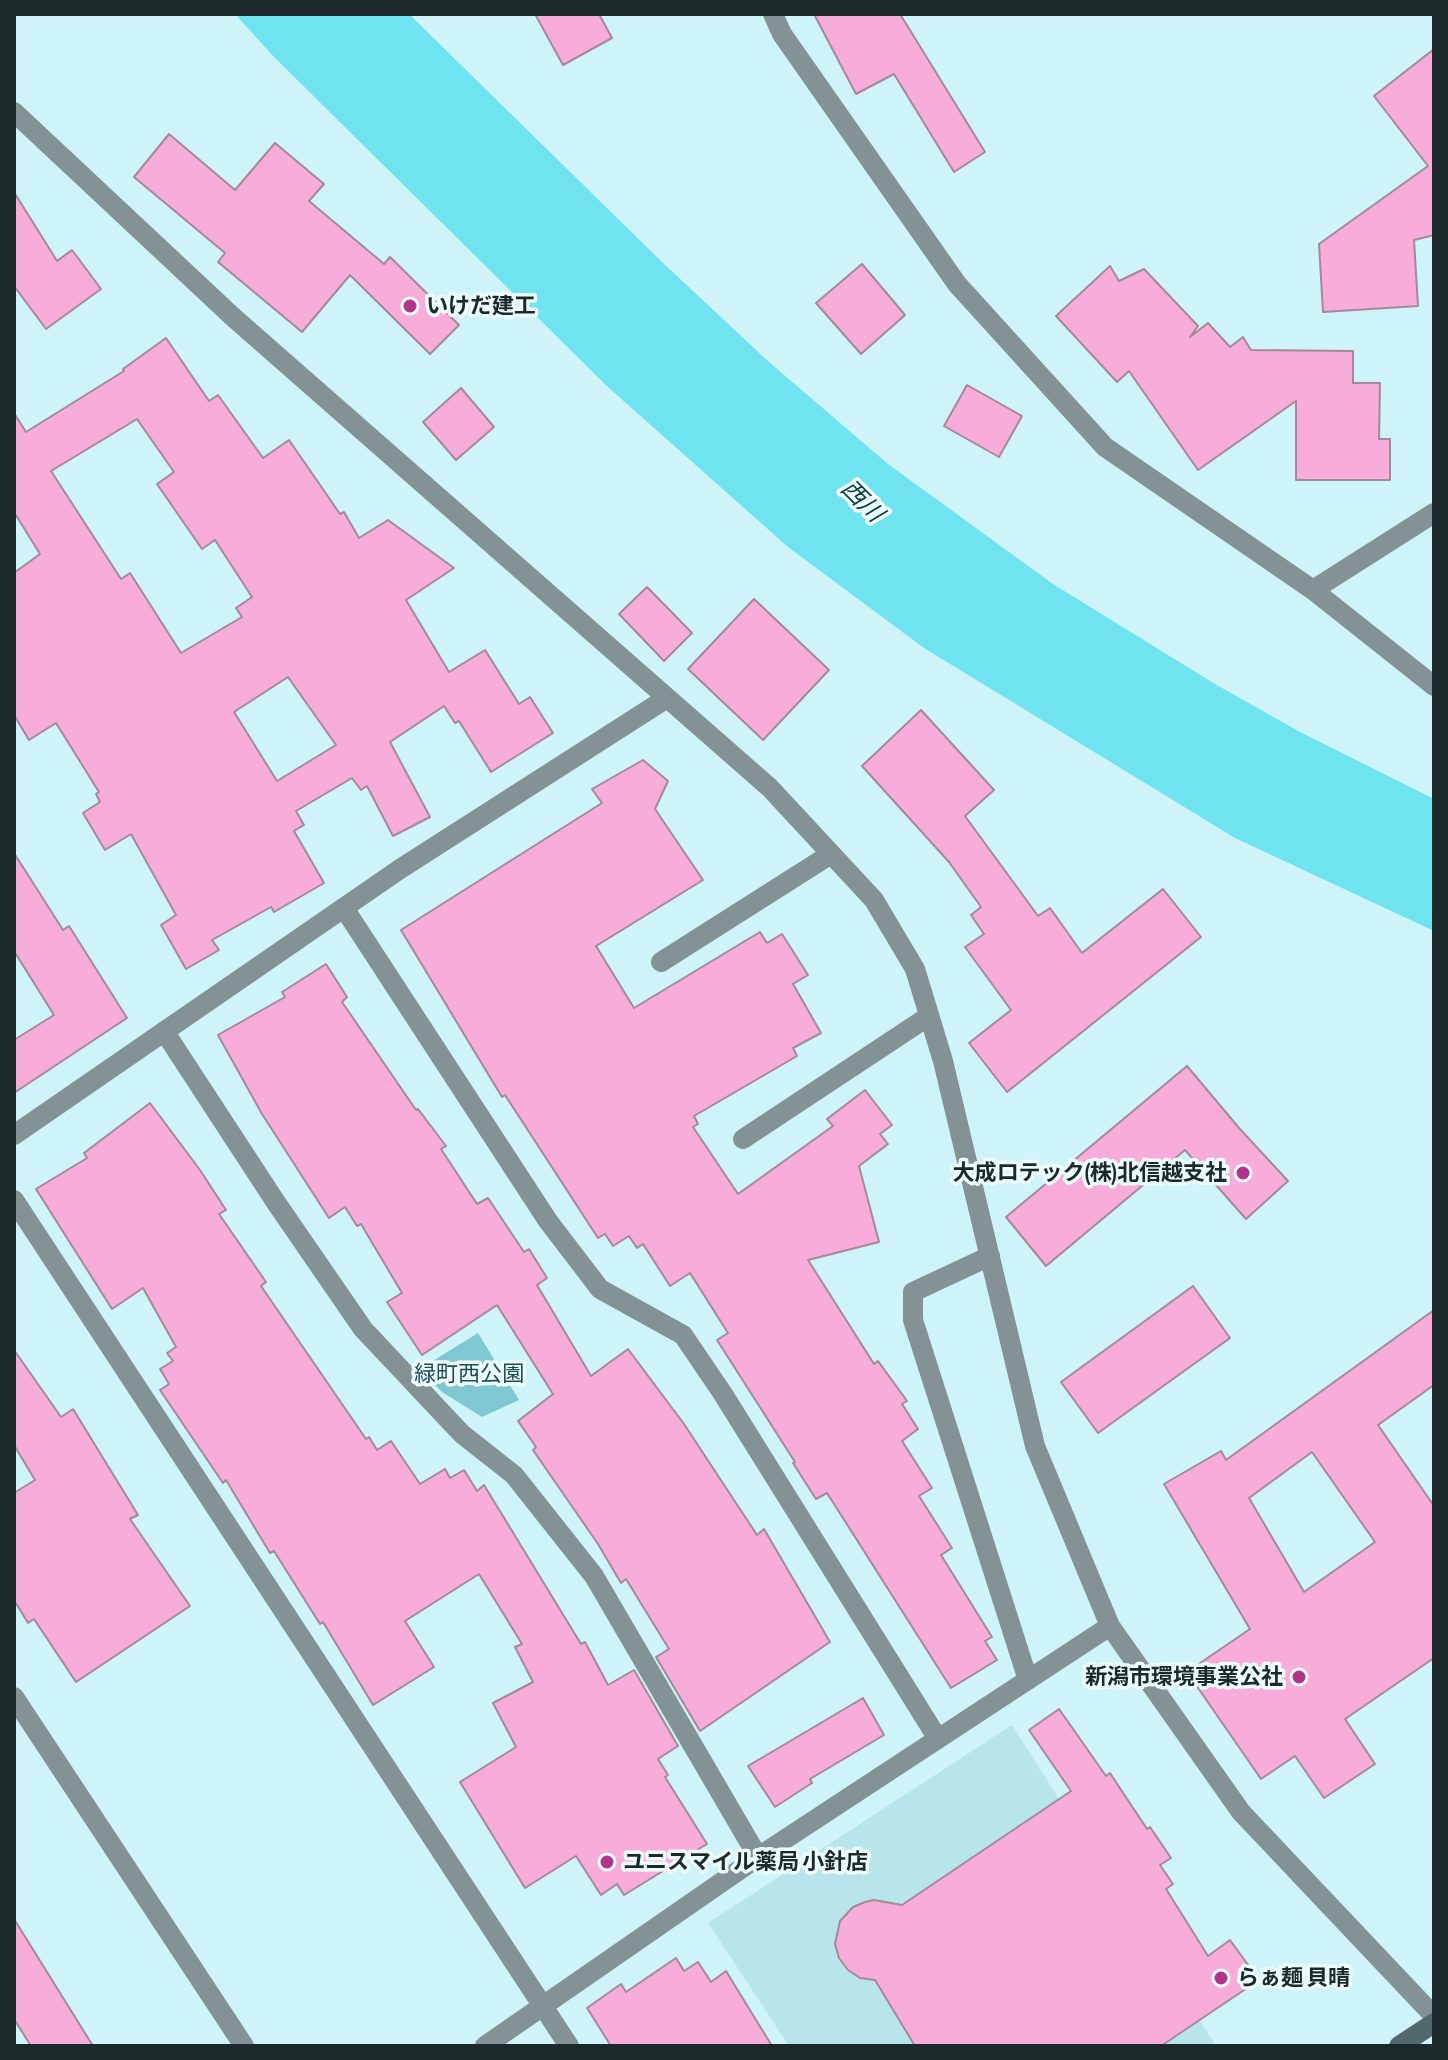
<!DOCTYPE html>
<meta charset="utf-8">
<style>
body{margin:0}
#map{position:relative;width:1448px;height:2060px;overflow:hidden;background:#cef3f8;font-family:"Asap Condensed",sans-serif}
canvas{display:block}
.frame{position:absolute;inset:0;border:16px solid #1b292b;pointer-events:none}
</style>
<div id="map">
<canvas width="1448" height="2060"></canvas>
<div class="frame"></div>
</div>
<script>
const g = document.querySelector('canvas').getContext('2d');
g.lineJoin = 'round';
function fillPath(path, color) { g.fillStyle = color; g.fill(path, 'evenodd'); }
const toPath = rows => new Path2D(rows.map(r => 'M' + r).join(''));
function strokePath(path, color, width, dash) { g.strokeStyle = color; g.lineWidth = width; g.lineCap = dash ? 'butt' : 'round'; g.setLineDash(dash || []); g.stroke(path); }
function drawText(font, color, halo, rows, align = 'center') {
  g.font = font + ' "Asap Condensed","Noto Sans JP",sans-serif'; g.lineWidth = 7; g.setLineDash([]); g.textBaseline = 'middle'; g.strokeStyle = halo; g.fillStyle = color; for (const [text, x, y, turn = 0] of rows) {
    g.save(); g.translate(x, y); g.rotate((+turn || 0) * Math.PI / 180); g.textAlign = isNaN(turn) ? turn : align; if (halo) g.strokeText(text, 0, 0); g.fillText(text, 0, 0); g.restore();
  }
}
const built = toPath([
 [1012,1725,1216,2046,789,2046,708,1923]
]);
const green = toPath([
 [478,1333,519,1400,482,1417,442,1392,420,1369]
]);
const water = toPath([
 [235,14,409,14,662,262,769,362,888,464,1053,584,1215,684,1302,733,1434,799,1434,931,1235,838,924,648,788,547,609,388,274,57]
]);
const building = toPath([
 [535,14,599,14,612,38,563,65,535,14],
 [814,14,900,14,985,152,954,172,894,74,856,94,814,14],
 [1434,49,1434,235,1414,240,1418,306,1323,312,1319,244,1428,166,1374,96,1434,49],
 [169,134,235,190,275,143,324,184,309,201,384,264,390,257,459,325,430,354,350,275,302,332,218,262,225,253,134,177,169,134],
 [14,192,57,261,72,250,101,289,46,329,14,286,14,192],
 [862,264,905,315,861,354,816,303,862,264],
 [1110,266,1119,281,1144,269,1198,326,1190,337,1208,323,1230,347,1243,337,1251,350,1353,351,1353,383,1380,383,1379,439,1390,439,1390,480,1296,480,1296,401,1198,470,1129,371,1117,382,1056,316,1110,266],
 [166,338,209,401,218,395,263,458,289,440,340,514,344,512,359,538,388,520,454,568,406,600,449,672,485,650,519,704,530,697,553,733,491,772,459,721,455,723,444,706,390,742,430,817,393,836,367,786,361,790,352,778,296,811,304,825,294,831,324,883,274,912,271,907,212,940,219,950,186,969,161,925,176,915,131,834,105,850,83,813,100,802,96,794,99,792,56,723,29,740,14,715,14,573,40,554,14,512,14,413,26,432,124,371,123,369,166,338],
 [137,419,174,472,157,484,202,549,215,540,252,597,236,608,242,617,181,653,130,573,121,579,51,471,137,419],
 [288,677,336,745,277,781,234,712,288,677],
 [967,385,1022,416,999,457,944,426,967,385],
 [461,388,494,427,456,460,423,422,461,388],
 [647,587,692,633,664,661,619,614,647,587],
 [754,599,829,670,763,740,688,669,754,599],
 [921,710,994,790,965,816,1038,916,1050,908,1082,953,1163,889,1201,937,1007,1092,969,1043,1011,1010,965,947,984,934,971,915,981,907,949,862,862,766,921,710],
 [643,760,668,781,655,809,703,880,596,946,634,1008,760,932,767,943,782,934,808,975,793,984,821,1033,793,1048,797,1056,694,1116,698,1124,693,1127,738,1194,833,1126,827,1119,865,1090,892,1125,880,1134,888,1144,859,1166,879,1242,808,1260,874,1364,878,1361,907,1401,902,1404,918,1429,902,1441,932,1488,919,1496,952,1548,941,1555,992,1637,985,1641,997,1660,951,1688,827,1493,816,1499,793,1463,795,1462,717,1340,728,1333,690,1273,670,1286,643,1244,637,1248,629,1236,613,1246,605,1234,598,1238,505,1095,502,1097,401,930,602,803,592,789,643,760],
 [14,853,63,930,69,926,127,1018,14,1093,14,1040,54,1015,14,951,14,853],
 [326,964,347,997,342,1002,416,1110,418,1109,446,1146,441,1149,477,1204,488,1198,524,1252,529,1249,547,1278,537,1285,591,1376,628,1349,684,1424,757,1535,764,1529,830,1642,700,1731,656,1657,669,1649,626,1579,621,1583,598,1544,533,1450,536,1447,518,1421,553,1394,497,1305,422,1355,387,1302,402,1293,361,1224,357,1226,345,1207,329,1218,262,1114,218,1035,285,997,282,992,326,964],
 [1187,1066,1239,1128,1288,1181,1246,1219,1185,1150,1046,1266,1006,1217,1187,1066],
 [150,1103,200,1170,226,1210,219,1214,266,1282,261,1286,366,1439,369,1437,377,1450,391,1441,420,1484,445,1469,450,1478,464,1470,477,1491,484,1485,581,1644,585,1642,608,1685,634,1670,678,1746,658,1759,668,1775,665,1777,707,1844,624,1895,617,1884,601,1895,576,1856,525,1888,460,1782,516,1747,493,1703,533,1682,515,1647,522,1644,479,1574,405,1621,434,1667,373,1705,323,1622,320,1624,274,1551,270,1553,226,1480,223,1483,160,1390,169,1384,160,1369,173,1361,167,1353,176,1347,143,1288,112,1309,36,1189,87,1158,84,1153,150,1103],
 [1193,1286,1230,1338,1098,1433,1061,1382,1193,1286],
 [1434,1310,1434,1385,1378,1425,1434,1506,1434,1658,1345,1719,1375,1764,1324,1798,1295,1756,1261,1779,1187,1672,1250,1629,1164,1484,1221,1451,1226,1460,1434,1310],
 [1312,1452,1375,1542,1304,1592,1249,1498,1312,1452],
 [14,1350,61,1417,73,1409,138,1515,130,1519,190,1606,76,1682,34,1619,28,1623,14,1600,14,1493,35,1480,14,1445,14,1350],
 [863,1698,884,1735,810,1779,812,1783,775,1807,748,1766,863,1698],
 [1059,1709,1106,1776,1110,1773,1147,1829,1150,1827,1171,1858,1160,1865,1173,1884,1166,1889,1208,1956,1230,1940,1259,1980,1161,2046,915,2046,875,1980,860,1978,848,1970,839,1958,835,1944,840,1921,853,1907,865,1902,874,1900,902,1905,1071,1791,1029,1730,1059,1709],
 [14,1919,93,2046,31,2046,14,2019,14,1919],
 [676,1958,684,1971,698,1962,711,1982,726,1971,772,2046,611,2046,587,2008,621,1984,626,1992,676,1958]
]);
const street = toPath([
 [773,14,782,34,957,284,1105,447,1313,590,1434,686],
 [14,112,233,317,770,788,874,900,915,969,943,1061,1035,1446,1110,1626,1241,1812,1434,2016],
 [1313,590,1434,513],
 [344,908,548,1221,600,1289,683,1335,723,1394,938,1739],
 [661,962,831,854],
 [164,1031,275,1201,363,1329,462,1434,514,1475,594,1576,758,1857],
 [14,1135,400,869,667,698],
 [743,1139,929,1016],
 [14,1200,569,2046],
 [990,1256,913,1292,913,1320,1028,1680],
 [14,1697,244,2046],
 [485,2046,758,1857,1110,1626]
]);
const secondary = toPath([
 [1399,2046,1434,2023]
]);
const markers = [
 [410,306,8,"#ae3589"],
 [1243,1173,8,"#ae3589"],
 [1299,1677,8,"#ae3589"],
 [607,1862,8,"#ae3589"],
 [1221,1978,8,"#ae3589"]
];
const poiNames = [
 ["いけだ建工",426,306],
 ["大成ロテック(株)北信越支社",1227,1173,"right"],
 ["新潟市環境事業公社",1283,1677,"right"],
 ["ユニスマイル薬局 小針店",623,1862],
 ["らぁ麺 貝晴",1237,1978]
];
const parkNames = [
 ["緑町西公園",469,1374]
];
const waterNames = [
 ["西川",862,501,45]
];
fillPath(built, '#b8e5ec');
fillPath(green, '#80c8d1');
fillPath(water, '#70e3f1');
fillPath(building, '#f8acda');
strokePath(building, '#a48999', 2);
strokePath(street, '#839294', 20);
strokePath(secondary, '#52686b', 20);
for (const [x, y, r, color] of markers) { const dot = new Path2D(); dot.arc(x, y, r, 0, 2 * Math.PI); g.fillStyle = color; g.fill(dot); strokePath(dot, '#edfbfd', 3); }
drawText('bold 22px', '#1b292b', '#edfbfd', poiNames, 'left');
drawText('22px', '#1b4e54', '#edfbfd', parkNames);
drawText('italic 24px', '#073f45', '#edfbfd', waterNames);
</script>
